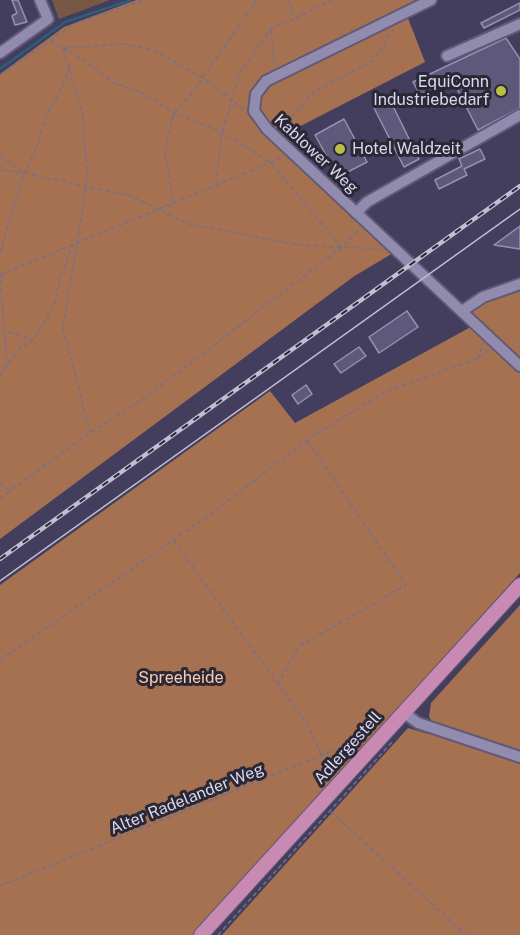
<!DOCTYPE html>
<style>
body{margin:0}
canvas{display:block;background:#443e5e}
</style>
<canvas width="520" height="935"></canvas>
<script>
const g = document.querySelector('canvas').getContext('2d');
g.lineJoin = 'round';
function fillPath(path, color) { g.fillStyle = color; g.fill(path, 'evenodd'); }
const toPath = rows => new Path2D(rows.map(r => 'M' + r).join(''));
function strokePath(path, color, width, dash) { g.strokeStyle = color; g.lineWidth = width; g.lineCap = dash ? 'butt' : 'round'; g.setLineDash(dash || []); g.stroke(path); }
function drawText(font, color, halo, rows, align = 'center') {
  g.font = font + ' "Public Sans",sans-serif'; g.lineWidth = 6; g.setLineDash([]); g.textBaseline = 'middle'; g.strokeStyle = halo; g.fillStyle = color; for (const [text, x, y, turn = 0] of rows) {
    g.save(); g.translate(x, y); g.rotate((+turn || 0) * Math.PI / 180); g.textAlign = isNaN(turn) ? turn : align; if (halo) g.strokeText(text, 0, 0); g.fillText(text, 0, 0); g.restore();
  }
}
const green = toPath([
 [52,0,110,0,59,19]
]);
const forest = toPath([
 [136,0,418,0,404,8,425,62,285,134,277,143,393,253,353,277,0,539,0,74,64,27],
 [520,287,520,573,193,935,0,935,0,585,270,391,295,423,469,328,472,308,475,303],
 [520,605,520,935,222,935,408,728,428,734,434,724,429,717,431,703]
]);
const stream = toPath([
 [0,69,65,22,131,0]
]);
const building = toPath([
 [12,0,18,0,27,22,15,25,12,16,17,13,12,0],
 [520,3,520,10,484,28,481,23,520,3],
 [506,38,520,59,520,108,478,130,452,79,420,95,413,82,506,38],
 [389,98,419,159,404,167,373,106,389,98],
 [344,119,367,162,338,177,315,135,344,119],
 [480,149,485,159,464,169,467,175,439,189,435,180,462,166,459,159,480,149],
 [520,226,520,249,494,245,520,226],
 [407,311,418,327,379,353,369,337,407,311],
 [359,347,366,356,341,373,334,364,359,347],
 [306,385,312,394,298,404,292,395,306,385]
]);
const path = toPath([
 [295,18,332,0],
 [271,30,274,67],
 [50,41,63,48,83,116,87,175,85,195,63,328,90,432],
 [63,48,91,65,113,83,141,92,174,113,222,132,270,162,341,247],
 [64,48,126,44,153,50,203,78,244,110],
 [0,75,74,24,144,0],
 [281,128,314,92,374,60,394,29],
 [0,156,24,173,131,196,189,224,298,245,382,249],
 [0,170,24,173,36,150,45,118,64,84,69,68],
 [216,183,222,132,240,72,271,29,294,19,289,0],
 [173,201,165,152,174,113,190,96,257,0],
 [0,252,24,173],
 [0,273,7,365],
 [0,275,284,157],
 [8,332,32,340],
 [478,359,483,343],
 [0,375,20,348,33,340,47,318,56,300,60,278,72,246],
 [0,484,9,490],
 [0,498,90,433,143,399,341,248,359,230],
 [174,541,307,724,322,755],
 [0,660,208,516,314,435,387,391,477,359,489,350],
 [278,685,298,647,406,585,307,440],
 [331,812,466,935],
 [0,886,364,738],
 [218,935,392,742]
]);
const minor = toPath([
 [431,0,266,81,256,94,254,111,267,129,520,366],
 [0,53,48,19,40,0],
 [447,56,520,24],
 [356,213,367,202,520,115],
 [462,311,483,297,520,284],
 [403,712,418,723,520,757]
]);
const major = toPath([
 [201,935,520,585]
]);
const tram = toPath([
 [0,581,520,209]
]);
const rail = toPath([
 [0,559,520,186]
]);
const markers = [
 [501,91,6,"#bac046"],
 [340,149,6,"#bac046"]
];
const poiNames = [
 ["EquiConn",489,82],
 ["Industriebedarf",489,100],
 ["Hotel Waldzeit",352,149,"left"]
];
const streetNames = [
 ["Kablower Weg",316,154,43],
 ["Adlergestell",348,748,-48],
 ["Alter Radelander Weg",187,799,-22]
];
const parkNames = [
 ["Spreeheide",181,678]
];
fillPath(green, '#785845');
fillPath(forest, '#a67150');
strokePath(stream, '#226584', 2);
fillPath(building, '#5e587a');
strokePath(building, '#958fb4', 1.5);
strokePath(minor, '#605a75', 14);
strokePath(major, '#605a75', 16);
strokePath(path, '#75708c', 1.5, [4.5, 3]);
strokePath(minor, '#918baf', 10);
strokePath(major, '#c889b3', 14);
strokePath(tram, '#c1bed4', 1.5);
strokePath(rail, '#c1bed4', 4.5);
strokePath(rail, '#2a2836', 2, [7]);
for (const [x, y, r, color] of markers) { const dot = new Path2D(); dot.arc(x, y, r, 0, 2 * Math.PI); g.fillStyle = color; g.fill(dot); strokePath(dot, '#2a2836', 2); }
drawText('16px', '#dad7eb', '#2a2836', poiNames, 'right');
drawText('16px', '#dad7eb', '#2a2836', streetNames);
drawText('16px', '#fcccaf', '#2a2836', parkNames);
</script>
